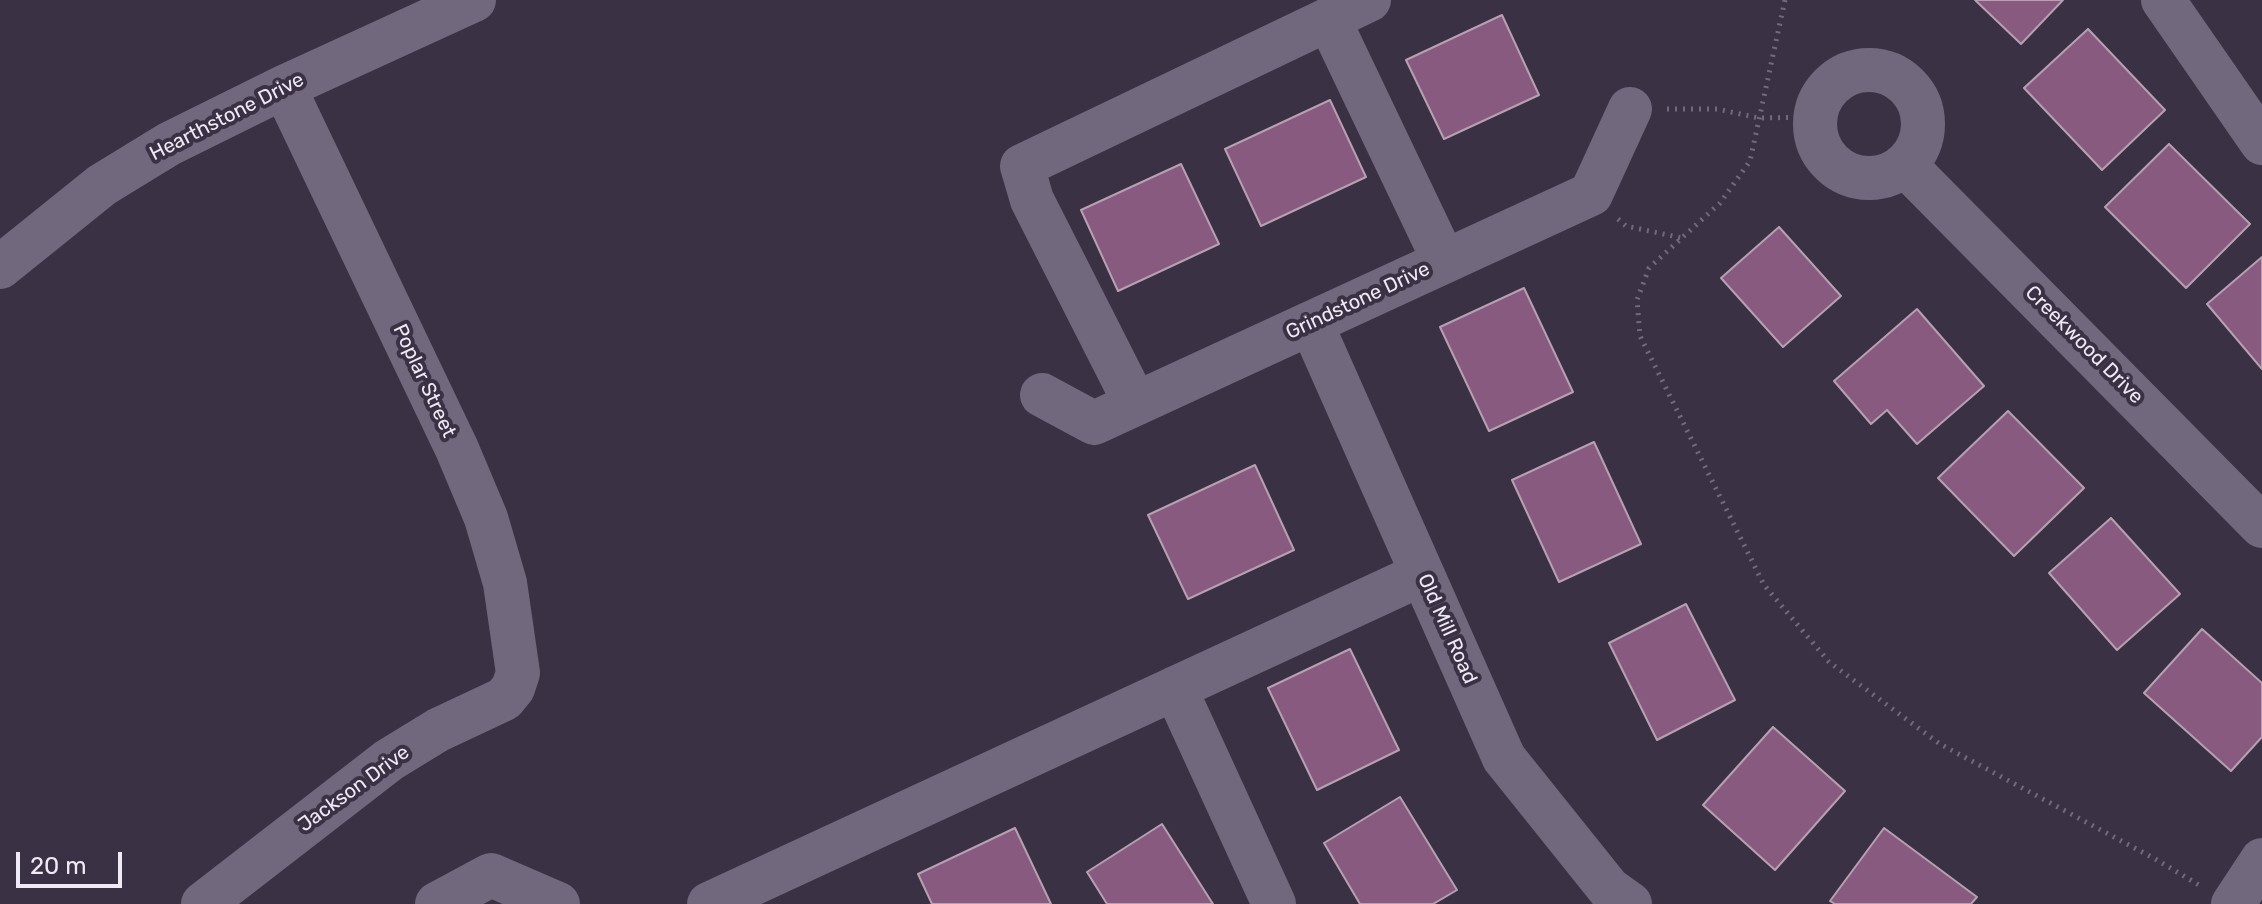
<!DOCTYPE html>
<style>
body{margin:0}
#map{position:relative;width:2262px;height:904px;overflow:hidden;background:#3b3145;font-family:Rubik,sans-serif}
canvas{display:block}
.scale{position:absolute;left:16px;top:852px;width:106px;height:36px;box-sizing:border-box;border:4px solid #efeaf6;border-top:0;padding-left:10px;font-size:24px;line-height:28px;white-space:nowrap;color:#efeaf6;-webkit-text-stroke:6px #3b3145;paint-order:stroke}
</style>
<div id="map">
<canvas width="2262" height="904"></canvas>
<div class="scale">20 m</div>
</div>
<script>
const g = document.querySelector('canvas').getContext('2d');
g.lineJoin = 'round';
function fillPath(path, color) { g.fillStyle = color; g.fill(path, 'evenodd'); }
const toPath = rows => new Path2D(rows.map(r => 'M' + r).join(''));
function strokePath(path, color, width, dash) { g.strokeStyle = color; g.lineWidth = width; g.lineCap = dash ? 'butt' : 'round'; g.setLineDash(dash || []); g.stroke(path); }
function drawText(font, color, halo, rows, align = 'center') {
  g.font = font + ' Rubik,sans-serif'; g.lineWidth = 8; g.setLineDash([]); g.textBaseline = 'middle'; g.strokeStyle = halo; g.fillStyle = color; for (const [text, x, y, turn = 0] of rows) {
    g.save(); g.translate(x, y); g.rotate((+turn || 0) * Math.PI / 180); g.textAlign = isNaN(turn) ? turn : align; if (halo) g.strokeText(text, 0, 0); g.fillText(text, 0, 0); g.restore();
  }
}
const building = toPath([
 [1975,0,2063,0,2021,44,1975,0],
 [1502,15,1539,95,1444,139,1406,60,1502,15],
 [2088,29,2165,110,2102,170,2024,88,2088,29],
 [1330,100,1366,177,1261,226,1225,149,1330,100],
 [2169,144,2250,224,2186,288,2105,207,2169,144],
 [1181,164,1219,244,1118,291,1081,210,1181,164],
 [1779,227,1841,296,1783,347,1721,278,1779,227],
 [2262,257,2262,369,2207,304,2262,257],
 [1524,288,1573,392,1489,431,1440,327,1524,288],
 [1917,309,1984,386,1917,444,1887,410,1871,424,1834,381,1917,309],
 [2008,411,2084,488,2014,556,1938,478,2008,411],
 [1594,442,1641,544,1559,582,1512,480,1594,442],
 [1255,465,1294,550,1188,599,1148,515,1255,465],
 [2111,518,2180,594,2117,650,2049,573,2111,518],
 [1686,604,1735,700,1657,740,1609,643,1686,604],
 [2202,629,2262,683,2262,737,2231,771,2144,693,2202,629],
 [1350,649,1399,750,1317,790,1268,688,1350,649],
 [1773,727,1845,791,1775,870,1703,805,1773,727],
 [1400,797,1457,890,1433,904,1360,904,1324,843,1400,797],
 [1162,824,1213,904,1107,904,1087,872,1162,824],
 [1015,828,1051,904,932,904,918,874,1015,828],
 [1884,828,1977,897,1971,904,1835,904,1830,901,1884,828]
]);
const path = toPath([
 [1785,0,1750,161,1720,203,1649,268,1637,300,1640,336,1764,585,1829,662,1940,744,2157,860,2199,885],
 [1667,109,1717,109,1759,118,1815,117],
 [1618,219,1626,226,1682,238]
]);
const minor = toPath([
 [2163,0,2262,143],
 [1329,20,1444,261],
 '1815 124a54 54 0 1 1 108 0a54 54 0 1 1-108 0Z',
 [1905,165,2262,526],
 [0,267,102,185,169,144,284,87,474,0],
 [1311,323,1504,758,1609,889,1630,904],
 [1042,395,1094,423,1591,194,1630,109],
 [1135,403,1032,200,1022,166,1369,0],
 [1175,688,1274,904],
 [203,904,389,760,438,730,504,699,513,688,518,673,505,583,486,518,457,449,284,87],
 [437,904,491,875,558,904],
 [709,904,1422,574],
 [2233,904,2262,860]
]);
const streetNames = [
 ["Hearthstone Drive",227,117,-27],
 ["Grindstone Drive",1358,301,-25],
 ["Creekwood Drive",2084,345,45],
 ["Poplar Street",424,381,65],
 ["Old Mill Road",1447,629,66],
 ["Jackson Drive",354,789,-36]
];
fillPath(building, '#885a80');
strokePath(building, '#b6a0b2', 2);
strokePath(path, '#726a7b', 5, [2, 6]);
strokePath(minor, '#72687e', 44);
drawText('20px', '#efeaf6', '#3b3145', streetNames);
</script>
